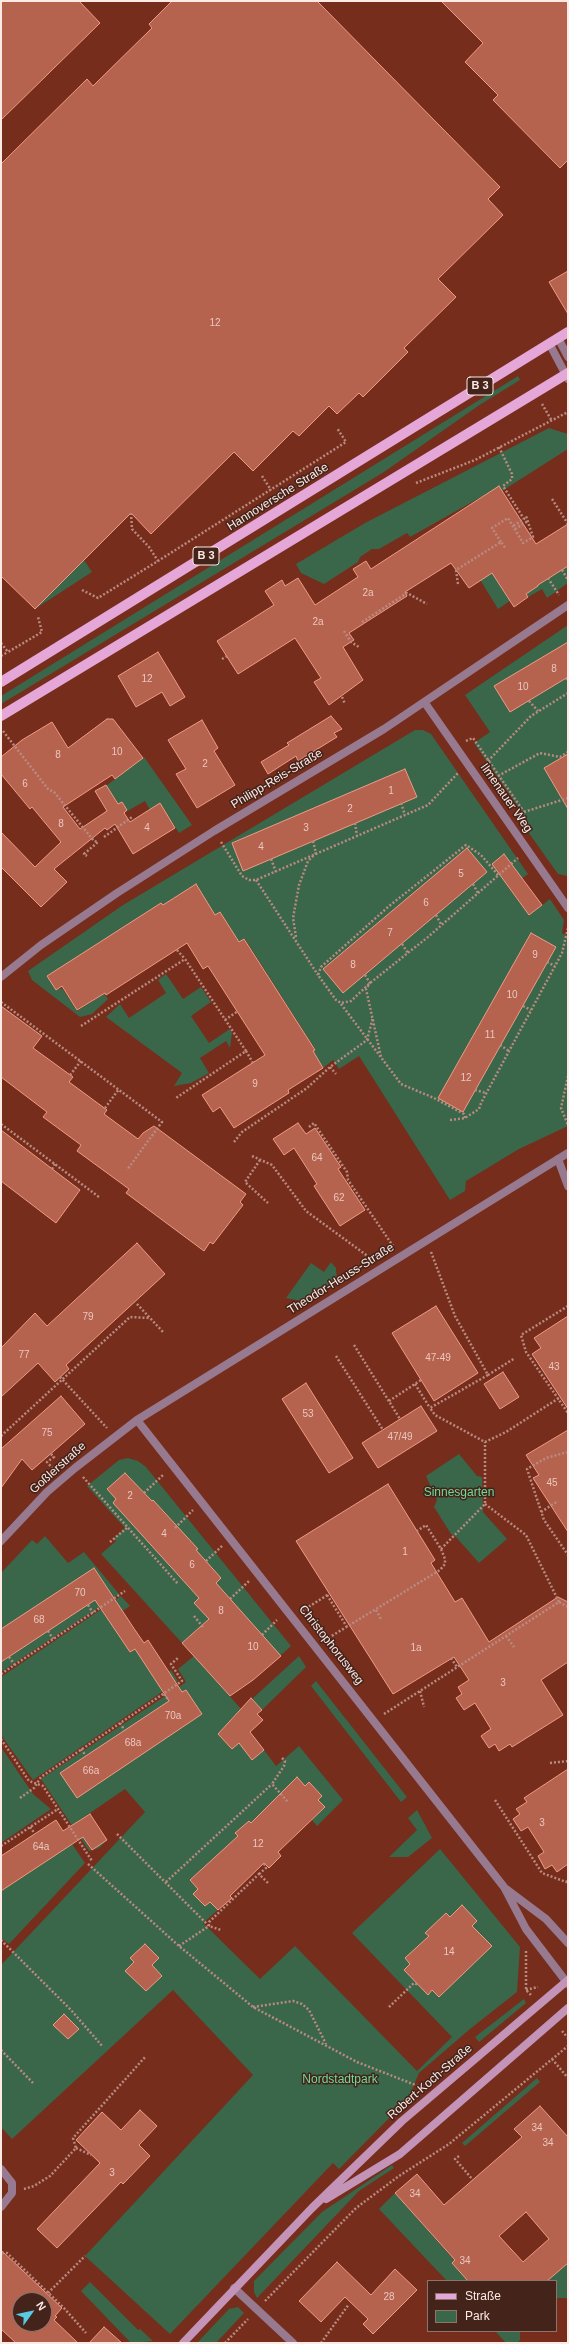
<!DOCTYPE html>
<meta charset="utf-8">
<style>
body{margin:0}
#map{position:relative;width:569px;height:2344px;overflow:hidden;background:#762d1c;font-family:Arial,sans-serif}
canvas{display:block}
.frame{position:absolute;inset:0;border:2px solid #fdeae5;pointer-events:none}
.legend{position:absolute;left:427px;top:2280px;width:130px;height:52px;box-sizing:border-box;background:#44231b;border:1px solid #8e736c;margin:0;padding:5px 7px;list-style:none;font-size:12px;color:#fdeae5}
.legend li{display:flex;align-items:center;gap:8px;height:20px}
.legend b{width:20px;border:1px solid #8e736c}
.north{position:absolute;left:12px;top:2292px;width:40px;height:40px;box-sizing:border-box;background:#44231b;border:1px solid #8e736c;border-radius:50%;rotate:57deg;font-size:11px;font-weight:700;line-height:16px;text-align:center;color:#fdeae5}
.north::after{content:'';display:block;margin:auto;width:14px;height:18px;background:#57c9e2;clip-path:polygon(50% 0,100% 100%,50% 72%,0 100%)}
</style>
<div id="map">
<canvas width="569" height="2344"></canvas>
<div class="frame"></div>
<ul class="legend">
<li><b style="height:5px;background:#e4a7d7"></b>Straße</li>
<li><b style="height:11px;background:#3a664a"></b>Park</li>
</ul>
<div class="north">N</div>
</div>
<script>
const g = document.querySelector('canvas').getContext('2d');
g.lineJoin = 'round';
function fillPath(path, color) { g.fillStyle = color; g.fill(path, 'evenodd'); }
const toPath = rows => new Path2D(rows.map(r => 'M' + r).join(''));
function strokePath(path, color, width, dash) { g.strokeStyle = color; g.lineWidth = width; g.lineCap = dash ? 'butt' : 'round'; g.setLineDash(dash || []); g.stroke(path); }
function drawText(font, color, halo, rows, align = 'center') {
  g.font = font + ' Arial,sans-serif'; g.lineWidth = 3; g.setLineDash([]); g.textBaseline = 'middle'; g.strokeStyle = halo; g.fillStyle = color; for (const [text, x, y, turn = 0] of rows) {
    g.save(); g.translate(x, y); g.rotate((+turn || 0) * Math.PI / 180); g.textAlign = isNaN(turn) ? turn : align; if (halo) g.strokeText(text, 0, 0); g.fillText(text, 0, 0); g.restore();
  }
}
const green = toPath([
 [518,376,520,380,478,406,384,472,1,704,1,696],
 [549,428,568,434,568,449,502,491,499,487,410,537,407,533,379,549,372,549,360,557,358,562,324,584,301,573,296,564,365,523],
 [482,557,510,601,498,609,471,565],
 [84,560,92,572,35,609],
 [568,566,568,583,547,598,542,589,528,597,526,594,538,585],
 [568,625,568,876,558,874,516,815,521,811,474,743,490,732,465,695],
 [415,730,423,730,431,734,528,874,509,888,529,915,550,899,564,920,562,933,568,936,568,1126,519,1149,466,1181,465,1191,450,1200,359,1056,339,1069,333,1060,323,1068,313,1051,315,1049,245,939,239,942,220,912,215,915,196,884,163,905,161,903,47,976,56,990,62,988,77,1011,104,994,108,999,92,1014,80,1017,32,980,28,971,123,905],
 [144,757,192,825,179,833,160,803,150,810,145,801,124,813,106,786],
 [166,974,183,999,201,987,211,1002,191,1016,209,1043,230,1029,232,1033,230,1048,226,1041,200,1058,209,1073,191,1083,174,1086,182,1073,106,1017,120,1004,129,1018,166,993,158,980],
 [331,1262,336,1268,337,1283,307,1302,286,1298,311,1263,324,1272],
 [459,1454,477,1476,482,1477,483,1512,507,1539,479,1563,456,1537,451,1534,434,1507,437,1500,426,1476],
 [128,1458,138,1461,146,1467,291,1646,259,1675,209,1619,182,1643,101,1554,116,1541,114,1538,125,1528,87,1486,119,1460],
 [45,1536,68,1563,84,1552,119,1594,1,1672,1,1573,32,1540,37,1544],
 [121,1596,130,1606,109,1620,130,1652,135,1649,156,1681,171,1670,178,1681,33,1780,1,1735,1,1677],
 [194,1656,241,1709,218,1734,232,1749,239,1743,252,1760,264,1750,276,1766,299,1746,343,1800,317,1826,312,1820,325,1807,318,1800,322,1796,309,1782,305,1786,298,1778,251,1823,249,1821,236,1833,238,1836,211,1861,210,1876,203,1868,190,1880,198,1889,193,1894,205,1906,210,1902,218,1910,203,1923,260,1979,295,1946,417,2071,452,2037,352,1933,440,1849,520,1947,517,1992,470,2029,419,2073,408,2099,339,2169,333,2163,170,2334,85,2256,253,2075,173,1990,12,2139,1,2127,1,1965,145,1812,125,1789,74,1824,91,1850,107,1840,99,1848,89,1851,41,1779,186,1682,178,1669],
 [299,1656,306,1667,262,1710,252,1699],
 [316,1681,407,1797,401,1802,311,1686],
 [1,1747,33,1794,51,1809,1,1843],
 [417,1810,432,1838,408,1857,389,1857,417,1830,408,1818],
 [72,1844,85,1863,9,1944,1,1938,1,1891],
 [524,1999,526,2003,479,2042,475,2037],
 [537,2078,540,2082,465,2146,462,2143],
 [392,2165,394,2168,359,2191,257,2298,254,2292,254,2281,322,2212],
 [395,2193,454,2260,477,2240,503,2281,447,2281,379,2209],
 [568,2263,568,2298,556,2298,556,2281,547,2281],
 [90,2282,138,2330,140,2329,153,2341,131,2343,81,2291],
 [238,2307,244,2313,216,2343,197,2343,229,2309],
 [495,2331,520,2331,520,2340,517,2343,506,2343]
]);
const building = toPath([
 [1,1,79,1,100,23,1,120,1,1],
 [172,1,317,1,500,187,488,199,503,215,438,279,456,297,404,348,408,352,363,397,359,393,337,414,329,406,299,436,293,431,253,471,234,452,151,534,131,513,35,609,1,576,1,164,87,79,93,86,152,28,149,24,172,1],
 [441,1,568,1,568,160,560,168,493,100,498,95,465,62,483,43,441,1],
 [568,271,568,314,549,282,568,271],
 [499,486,536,544,568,524,568,566,538,585,538,586,526,594,528,597,514,607,492,573,469,588,451,563,405,592,407,596,349,633,354,640,343,647,363,680,329,705,314,682,321,678,295,638,238,674,217,641,274,605,265,591,282,580,285,586,298,578,315,605,358,577,353,569,366,561,371,569,499,486],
 [568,642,568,677,510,712,494,686,568,642],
 [158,652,185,697,170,706,162,692,136,707,118,676,158,652],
 [331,716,342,729,334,733,337,737,298,761,296,756,268,774,261,762,289,745,287,743,331,716],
 [107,719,113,719,143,758,115,779,112,775,63,807,80,829,107,811,95,791,106,785,118,804,122,802,127,810,124,813,130,822,160,803,175,828,133,854,115,824,107,830,105,828,54,869,67,882,41,907,1,867,1,832,35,867,61,842,32,807,30,809,1,774,1,757,22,740,52,722,68,748,107,719],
 [202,720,218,748,214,751,235,785,197,808,176,774,186,769,168,740,202,720],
 [568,754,568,809,544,768,568,754],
 [405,769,417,797,243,871,232,843,405,769],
 [467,848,487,872,343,993,323,969,467,848],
 [504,854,542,905,529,915,492,864,504,854],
 [196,884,215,915,220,912,239,942,244,939,315,1050,313,1051,323,1068,288,1090,289,1093,234,1128,220,1107,213,1112,202,1095,265,1055,208,966,203,969,187,943,106,995,105,993,77,1010,62,986,56,990,47,976,161,903,163,905,196,884],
 [531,933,556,947,463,1112,438,1098,531,933],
 [1,1006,42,1036,33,1048,73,1077,69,1082,107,1110,104,1114,138,1139,143,1133,154,1126,246,1194,240,1202,243,1205,213,1244,210,1242,204,1251,126,1193,129,1189,77,1151,81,1145,43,1117,47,1112,1,1077,1,1006],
 [298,1123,306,1134,315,1128,341,1167,338,1169,365,1210,340,1226,314,1186,317,1184,294,1148,284,1155,273,1139,298,1123],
 [1,1130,80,1190,56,1223,1,1181,1,1130],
 [137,1243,165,1274,66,1365,69,1369,55,1382,38,1363,1,1397,1,1348,35,1313,47,1326,137,1243],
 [436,1306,478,1373,434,1401,392,1333,436,1306],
 [568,1316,568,1409,532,1354,541,1348,534,1338,568,1316],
 [503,1372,519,1397,500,1409,484,1384,503,1372],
 [306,1383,353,1458,329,1473,282,1399,306,1383],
 [61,1396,85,1424,32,1470,22,1459,1,1488,1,1449,61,1396],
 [421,1406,437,1431,378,1468,362,1443,421,1406],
 [568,1430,568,1532,533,1478,539,1475,526,1455,568,1430],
 [125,1473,152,1501,153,1500,198,1549,196,1550,221,1578,216,1583,281,1656,253,1680,230,1696,182,1643,209,1619,194,1603,199,1598,113,1503,116,1499,107,1489,125,1473],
 [388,1484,435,1560,431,1563,455,1602,462,1598,489,1642,558,1597,568,1602,568,1662,541,1680,563,1715,512,1747,510,1744,499,1751,495,1744,489,1748,481,1736,491,1729,475,1703,464,1710,456,1698,462,1694,458,1687,469,1680,454,1657,393,1694,296,1541,388,1484],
 [94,1568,135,1630,144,1643,148,1640,182,1692,186,1690,202,1714,77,1798,60,1773,169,1701,135,1649,130,1652,95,1600,1,1662,1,1629,94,1568],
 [251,1698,262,1710,257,1714,263,1720,250,1732,264,1750,252,1760,239,1743,232,1749,218,1734,251,1698],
 [568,1769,568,1864,557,1872,552,1865,545,1869,538,1856,544,1852,528,1827,521,1831,513,1819,520,1814,516,1809,527,1802,524,1798,568,1769],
 [297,1777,305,1786,309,1782,322,1796,318,1800,325,1807,278,1852,281,1856,269,1868,264,1863,230,1896,232,1898,218,1910,210,1902,205,1906,193,1894,198,1889,190,1880,238,1836,235,1833,249,1821,251,1823,297,1777],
 [90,1814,107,1840,92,1850,83,1837,1,1891,1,1856,56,1820,63,1831,90,1814],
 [462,1905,477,1921,472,1926,492,1946,439,1997,432,1990,428,1995,404,1970,410,1964,405,1958,429,1936,425,1933,446,1913,450,1917,462,1905],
 [145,1944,159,1958,152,1965,162,1976,146,1991,125,1971,134,1962,130,1958,145,1944],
 [64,2014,79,2029,68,2039,53,2025,64,2014],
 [540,2106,568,2137,568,2263,547,2281,468,2281,452,2263,455,2260,395,2193,417,2174,444,2205,522,2137,514,2129,540,2106],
 [526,2212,549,2239,523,2262,499,2236,526,2212],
 [140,2110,157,2126,139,2145,150,2156,123,2184,121,2182,57,2248,37,2229,100,2163,76,2140,102,2112,121,2130,140,2110],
 [1,2250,62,2308,55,2316,57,2317,54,2320,78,2343,16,2343,1,2329,1,2250],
 [20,2300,44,2300,44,2324,20,2324,20,2300],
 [337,2262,371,2295,395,2269,417,2290,373,2334,363,2324,368,2319,345,2297,321,2322,299,2301,337,2262],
 [104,2327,122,2343,89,2343,104,2327]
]);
const path = toPath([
 [542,404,552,421],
 [499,447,512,474,512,479,503,486,524,519,513,526],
 [262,476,271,490],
 [416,483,475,460,568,412],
 [552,499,568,524],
 [131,513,132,529,149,547,158,561],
 [515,529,528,521],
 [501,542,492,528,508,518,523,543,533,537,526,516],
 [562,570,568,580],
 [548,578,559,595],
 [458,584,456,570,501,542,506,549],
 [82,590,98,598,158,561,346,442,337,428],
 [362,622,407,593,427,604],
 [344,631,351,642,359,647],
 [1,643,8,652,42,632,38,617],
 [1,656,8,652],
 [222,659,227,656],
 [566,678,568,681],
 [342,697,345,704],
 [529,701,538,711],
 [3,731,48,789,54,792,94,841,98,842,84,854,87,856],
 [466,741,473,738,524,812,519,815],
 [488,761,531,716,568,693],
 [498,776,540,753,560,757,568,752],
 [401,803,405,815],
 [524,812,568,798],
 [355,823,357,836],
 [104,837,132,817],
 [221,842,242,876,249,880,256,880,428,805,458,773],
 [271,859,276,872],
 [498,875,481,855,466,845,388,907,321,967,318,975,336,1000,341,1003,351,1001,370,983,428,937,518,858],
 [256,880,318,975],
 [473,884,478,893],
 [436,915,441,924],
 [296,937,293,918,299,885,308,861,316,853,313,841],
 [402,944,408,953],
 [177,950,185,959],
 [547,962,555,966],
 [365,975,370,983,366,989,381,1057],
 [1,1002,162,1122,127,1170],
 [341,1004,401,1084,434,1098,464,1114,465,1118],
 [523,1006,531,1010],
 [225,1020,238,1011],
 [81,1026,185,959,246,1051,176,1098],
 [500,1045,509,1051],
 [246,1051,253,1063],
 [330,1067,336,1074],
 [70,1075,81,1061],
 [568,1076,561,1108,568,1125],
 [475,1090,486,1093],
 [105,1108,119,1089],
 [450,1120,465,1118,479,1109,481,1103,562,953,568,928],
 [1,1124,99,1197],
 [309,1127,314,1123,347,1172,348,1180,393,1246],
 [234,1142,242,1132,307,1088,330,1067,367,1040,373,1017],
 [252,1156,272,1165,306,1211,373,1260],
 [260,1160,245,1182,268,1203],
 [52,1169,55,1164],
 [431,1252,455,1316,488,1375,430,1408,435,1415,485,1442,506,1432,559,1398],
 [137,1304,163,1332],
 [568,1306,521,1335,526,1352,568,1413],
 [354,1345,400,1419],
 [336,1356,383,1430],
 [488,1375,515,1358],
 [60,1377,107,1428],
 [415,1384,430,1408],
 [389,1401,421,1380],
 [1,1436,130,1317,149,1318],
 [568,1452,546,1458,527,1469,544,1520,568,1555],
 [51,1454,54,1457,47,1462,54,1470],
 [83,1477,178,1584],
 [144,1493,164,1474],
 [485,1504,526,1535,559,1602],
 [541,1512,558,1501],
 [175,1528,193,1510],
 [110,1542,128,1527],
 [441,1549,485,1504,485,1442],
 [206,1561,222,1546],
 [327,1595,347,1627],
 [230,1599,249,1581],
 [88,1605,93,1613],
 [376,1610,381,1619],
 [302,1611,329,1594],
 [194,1616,203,1627],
 [48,1631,53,1639],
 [262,1635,277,1620],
 [506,1636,514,1647],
 [325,1640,440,1570,445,1564,445,1559,441,1549,426,1525,417,1531],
 [9,1657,15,1665],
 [451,1658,457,1667],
 [1,1674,125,1591],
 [420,1691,424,1707],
 [164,1694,169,1701],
 [384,1714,559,1602,568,1607],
 [120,1723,125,1731],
 [1,1739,29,1781,43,1786,92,1861],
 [81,1749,86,1756],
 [282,1758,285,1761,284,1766,272,1784,288,1802],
 [550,1763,568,1761],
 [20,1798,34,1788,41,1777,182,1681,171,1664,179,1657],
 [495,1800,542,1873,566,1882,568,1880],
 [30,1827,35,1834],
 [117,1834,209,1926,221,1930],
 [1,1846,58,1809],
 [88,1864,179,1946,253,2007,357,2062,418,2086,421,2089],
 [259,1874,266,1868,264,1863],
 [166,1882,272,1784],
 [1,1940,71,2010,103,2047],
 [179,1946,209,1926,209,1922,259,1874,269,1884],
 [526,1951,526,1990,531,1995],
 [526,1990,538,1987],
 [253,2007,293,2001,302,2004,309,2010,326,2044],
 [389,2007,414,1983,419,1985],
 [562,2031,568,2038],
 [1,2050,33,2083],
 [552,2059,568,2078],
 [76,2148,91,2155],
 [459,2156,455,2159,473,2180],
 [24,2189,34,2186,50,2176,76,2148,73,2138,146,2056],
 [2,2253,7,2253,63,2307,86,2333],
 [48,2293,85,2256],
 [265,2301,356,2208,399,2176,449,2144,568,2046],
 [225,2343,248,2319],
 [321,2343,349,2304]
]);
const lane = toPath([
 [558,1159,568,1186],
 [234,2288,293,2343]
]);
const street = toPath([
 [558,338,568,357],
 [549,343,568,379],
 [425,703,568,908],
 [1,977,41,945,117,893,214,831,384,729,568,605],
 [137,1420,504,1887,526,1929,568,1984],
 [1,1541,47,1492,75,1468,137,1420,568,1153],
 [506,1889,546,1919,568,1943],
 [1,2169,12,2183,12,2193,1,2207]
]);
const secondary = toPath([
 [326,2199,400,2154,568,2008],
 [183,2343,312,2208,402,2121,568,1980]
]);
const primary = toPath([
 [1,682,568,332],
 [1,716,568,373]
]);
const numberNames = [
 ["12",215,323],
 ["2a",368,593],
 ["2a",318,622],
 ["8",554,669],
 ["12",147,679],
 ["10",523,687],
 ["10",117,752],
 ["8",58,755],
 ["2",205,764],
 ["6",25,784],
 ["1",391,791],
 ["2",350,809],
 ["8",61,824],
 ["4",147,828],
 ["3",306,828],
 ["4",261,847],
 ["5",461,874],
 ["6",426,903],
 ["7",390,933],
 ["9",535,955],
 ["8",353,965],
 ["10",512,995],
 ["11",490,1035],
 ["12",466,1078],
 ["9",255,1084],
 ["64",317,1158],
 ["62",339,1198],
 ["79",88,1317],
 ["77",24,1355],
 ["47-49",438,1358],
 ["43",554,1367],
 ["53",308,1414],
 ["75",47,1433],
 ["47/49",400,1437],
 ["45",552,1483],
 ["2",130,1496],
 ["4",164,1534],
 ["1",405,1552],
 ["6",192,1565],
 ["70",80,1593],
 ["8",221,1611],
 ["68",39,1620],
 ["10",253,1647],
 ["1a",416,1648],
 ["3",503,1683],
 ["70a",173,1716],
 ["68a",133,1743],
 ["66a",91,1771],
 ["3",542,1823],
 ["12",258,1844],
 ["64a",41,1847],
 ["14",449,1952],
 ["34",537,2128],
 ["34",548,2143],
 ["3",112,2173],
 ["34",415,2194],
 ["34",465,2261],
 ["28",389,2297]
];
const shields = [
 [480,386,26],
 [206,556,26]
];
const shieldNames = [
 ["B 3",480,386],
 ["B 3",206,556]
];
const streetNames = [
 ["Hannoversche Straße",278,497,-32],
 ["Philipp-Reis-Straße",277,779,-31],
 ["Ilmenauer Weg",506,798,55],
 ["Theodor-Heuss-Straße",341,1279,-32],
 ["Goßlerstraße",58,1468,-42],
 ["Christophorusweg",331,1645,52],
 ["Robert-Koch-Straße",430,2082,-41]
];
const parkNames = [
 ["Sinnesgarten",459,1493],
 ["Nordstadtpark",340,2080]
];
fillPath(green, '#3a664a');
fillPath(building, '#b5624e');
strokePath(building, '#ef9b86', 1);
strokePath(path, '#b98b80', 2.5, [2, 2]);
strokePath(lane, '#977990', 8);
strokePath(street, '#977990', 8);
strokePath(secondary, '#c393b8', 8);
strokePath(primary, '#e4a7d7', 10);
drawText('10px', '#ebc8bf', null, numberNames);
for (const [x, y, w] of shields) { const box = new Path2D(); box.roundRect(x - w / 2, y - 9, w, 18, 3); g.fillStyle = '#44231b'; g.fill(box); strokePath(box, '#fdeae5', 1); }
drawText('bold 11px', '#fdeae5', null, shieldNames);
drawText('12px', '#fdeae5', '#44231b', streetNames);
drawText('12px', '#6ddc98', '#44231b', parkNames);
</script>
